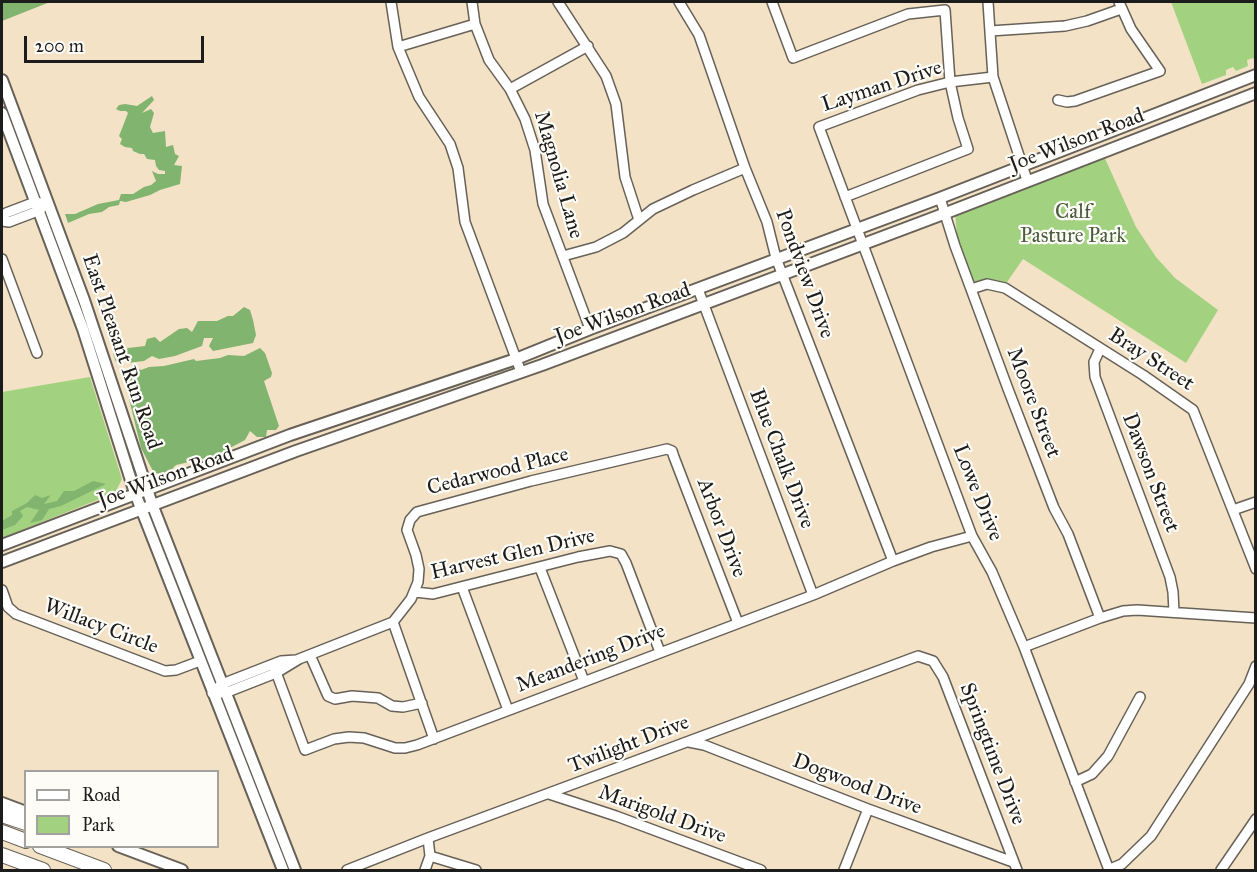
<!DOCTYPE html>
<style>
body{margin:0}
#map{position:relative;width:1257px;height:872px;overflow:hidden;background:#f3e2c6;font-family:"IM FELL Great Primer",serif}
canvas{display:block}
.frame{position:absolute;inset:0;border:3px solid #1c1c1c;pointer-events:none}
.legend{position:absolute;left:24px;top:770px;width:195px;height:78px;box-sizing:border-box;background:#fdfcf7;border:2px solid #a3a29f;margin:0;padding:8px 10px;list-style:none;font-size:18px;color:#1c1c1c}
.legend li{display:flex;align-items:center;gap:12px;height:30px}
.legend b{width:30px;border:2px solid #a3a29f}
.scale{position:absolute;left:24px;top:36px;width:180px;height:27px;box-sizing:border-box;border:3px solid #1c1c1c;border-top:0;padding-left:8px;font-size:18px;line-height:21px;white-space:nowrap;color:#1c1c1c;-webkit-text-stroke:4px #fdfcf7;paint-order:stroke}
</style>
<div id="map">
<canvas width="1257" height="872"></canvas>
<div class="frame"></div>
<ul class="legend">
<li><b style="height:8px;background:#fff"></b>Road</li>
<li><b style="height:16px;background:#a2d280"></b>Park</li>
</ul>
<div class="scale">200 m</div>
</div>
<script>
const g = document.querySelector('canvas').getContext('2d');
g.lineJoin = 'round';
function fillPath(path, color) { g.fillStyle = color; g.fill(path, 'evenodd'); }
const toPath = rows => new Path2D(rows.map(r => 'M' + r).join(''));
function strokePath(path, color, width, dash) { g.strokeStyle = color; g.lineWidth = width; g.lineCap = dash ? 'butt' : 'round'; g.setLineDash(dash || []); g.stroke(path); }
function drawText(font, color, halo, rows, align = 'center') {
  g.font = font + ' "IM FELL Great Primer",serif'; g.lineWidth = 4.5; g.setLineDash([]); g.textBaseline = 'middle'; g.strokeStyle = halo; g.fillStyle = color; for (const [text, x, y, turn = 0] of rows) {
    g.save(); g.translate(x, y); g.rotate((+turn || 0) * Math.PI / 180); g.textAlign = isNaN(turn) ? turn : align; if (halo) g.strokeText(text, 0, 0); g.fillText(text, 0, 0); g.restore();
  }
}
const green = toPath([
 [1171,2,1255,2,1255,62,1253,58,1247,60,1248,66,1236,71,1233,67,1226,70,1226,75,1202,84],
 [1103,154,1136,227,1156,257,1175,278,1218,310,1186,363,1023,259,1005,285,975,284,971,282,958,248,955,212],
 [90,377,122,479,115,493,2,538,2,392]
]);
const forest = toPath([
 [2,2,50,2,2,21],
 [152,96,154,100,142,113,151,109,154,113,150,127,153,133,165,131,166,147,173,145,175,154,179,156,174,165,182,166,180,184,160,190,150,195,126,202,120,201,119,205,109,207,102,212,89,214,68,223,65,214,75,214,98,204,119,200,121,194,133,194,144,187,151,185,156,181,152,171,158,174,165,174,165,171,159,170,156,166,155,160,147,159,144,154,140,154,133,151,132,148,125,147,120,144,122,139,119,136,121,131,128,113,126,111,120,111,116,109,119,105,125,104,137,106],
 [244,307,250,310,253,320,256,335,253,343,213,351,209,346,213,338,204,338,202,346,175,356,159,359,152,356,144,361,127,363,121,355,120,362,116,362,113,354,123,352,128,348,145,346,147,339,155,337,160,342,179,329,187,328,192,332,198,321,217,321,228,316,233,316],
 [260,348,265,353,272,373,271,377,264,381,279,426,276,430,267,430,266,437,257,437,250,431,245,440,215,456,176,465,172,469,161,474,154,473,141,448,122,370,134,366,141,370,149,367,164,366,194,359,196,361,220,358,228,355,244,356],
 [93,481,106,484,61,506,49,509,42,520,30,523,39,510,27,507,20,511,23,516,15,525,2,530,2,521,12,515,12,511,27,503,35,495,42,498,51,495,44,504,57,501,64,491,74,491]
]);
const minor = toPath([
 [391,2,398,47,419,97,450,144,458,168,465,222,521,372],
 [472,2,475,24,489,60,510,89,525,119,535,150,543,204,590,329],
 [558,2,606,76,616,104,625,177,639,220],
 [679,2,699,35,745,168,767,222,776,258,893,561],
 [772,2,793,58,908,14,945,10,950,82,958,118,968,149,845,197],
 [988,2,993,77,1027,180],
 [990,31,1065,26,1087,21,1121,9],
 [398,47,475,24],
 [993,77,950,82,918,90,819,127,972,536,992,572,1024,647,1109,870],
 [510,89,588,46],
 [1058,100,1067,102,1075,101,1160,71,1131,29,1119,2],
 [940,198,955,246,1008,389,1054,508,1068,534,1100,618],
 [2,219,6,213,35,202,47,204],
 [2,221,9,222,38,211,43,207],
 [563,256,596,247,623,233,653,209,693,190,745,168],
 [2,259,37,353],
 [698,289,813,595],
 [971,289,987,284,1005,288,1143,375,1193,410,1256,569],
 [1100,349,1094,362,1095,377,1170,577,1173,592,1174,612],
 [1233,510,1256,502],
 [540,568,584,681],
 [462,587,508,710],
 [2,590,8,607,16,614,165,671,176,670,200,661],
 [415,592,433,594,578,557,610,551,621,554,626,563,660,652],
 [393,622,434,739],
 [1024,647,1100,618,1123,611,1137,610,1256,618],
 [310,655,328,696,335,699,352,696,378,698,392,706,403,707,422,703],
 [273,664,305,750,334,739,349,737,364,738,395,748,405,748,417,745,813,595,893,561,931,547,972,536],
 [217,688,222,684,281,661,296,660],
 [212,693,225,693,276,673,299,659,393,622,411,599,418,582,419,569,416,555,407,530,410,520,417,512,531,481,667,449,672,451,674,457,738,623],
 [689,742,704,745,868,809,1013,862],
 [1075,782,1092,774,1108,756,1140,697],
 [549,794,616,816,761,870],
 [430,856,476,870],
 [347,870,428,838,918,656,933,661,943,677,1017,870],
 [425,870,430,856,428,838],
 [844,870,868,809],
 [1108,870,1122,864,1151,836,1249,684,1256,666],
 [1221,870,1256,819]
]);
const major = toPath([
 [2,80,84,300,152,504,295,870],
 [2,113,83,329,135,493,283,870],
 [2,545,290,435,516,359,590,329,940,198,1256,75],
 [2,562,296,451,542,365,946,213,1256,93],
 [2,803,26,812],
 [118,846,182,870]
]);
const highway = toPath([
 [2,815,26,823],
 [2,832,26,841],
 [40,846,104,870],
 [2,855,43,870]
]);
const streetNames = [
 ["Layman Drive",882,87,-18],
 ["Joe Wilson Road",1077,141,-21],
 ["Magnolia Lane",558,175,74],
 ["Pondview Drive",804,274,70],
 ["Joe Wilson Road",623,314,-20],
 ["East Pleasant Run Road",121,352,71],
 ["Bray Street",1151,360,33],
 ["Moore Street",1033,403,69],
 ["Blue Chalk Drive",781,459,69],
 ["Cedarwood Place",498,472,-14],
 ["Dawson Street",1150,473,69],
 ["Joe Wilson Road",166,478,-20],
 ["Lowe Drive",977,493,68],
 ["Arbor Drive",721,528,69],
 ["Harvest Glen Drive",513,555,-13],
 ["Willacy Circle",101,627,21],
 ["Meandering Drive",591,659,-21],
 ["Twilight Drive",629,745,-21],
 ["Springtime Drive",992,754,69],
 ["Dogwood Drive",857,785,21],
 ["Marigold Drive",662,815,20]
];
const parkNames = [
 ["Calf",1073,213],
 ["Pasture Park",1073,237]
];
fillPath(green, '#a2d280');
fillPath(forest, '#81b46e');
strokePath(minor, '#676158', 12);
strokePath(major, '#676158', 14);
strokePath(highway, '#676158', 16);
strokePath(minor, '#fff', 9);
strokePath(major, '#fff', 10);
strokePath(highway, '#fff', 14);
drawText('21px', '#1c1c1c', '#fdfcf7', streetNames);
drawText('21px', '#4b5c3f', '#fdfcf7', parkNames);
</script>
